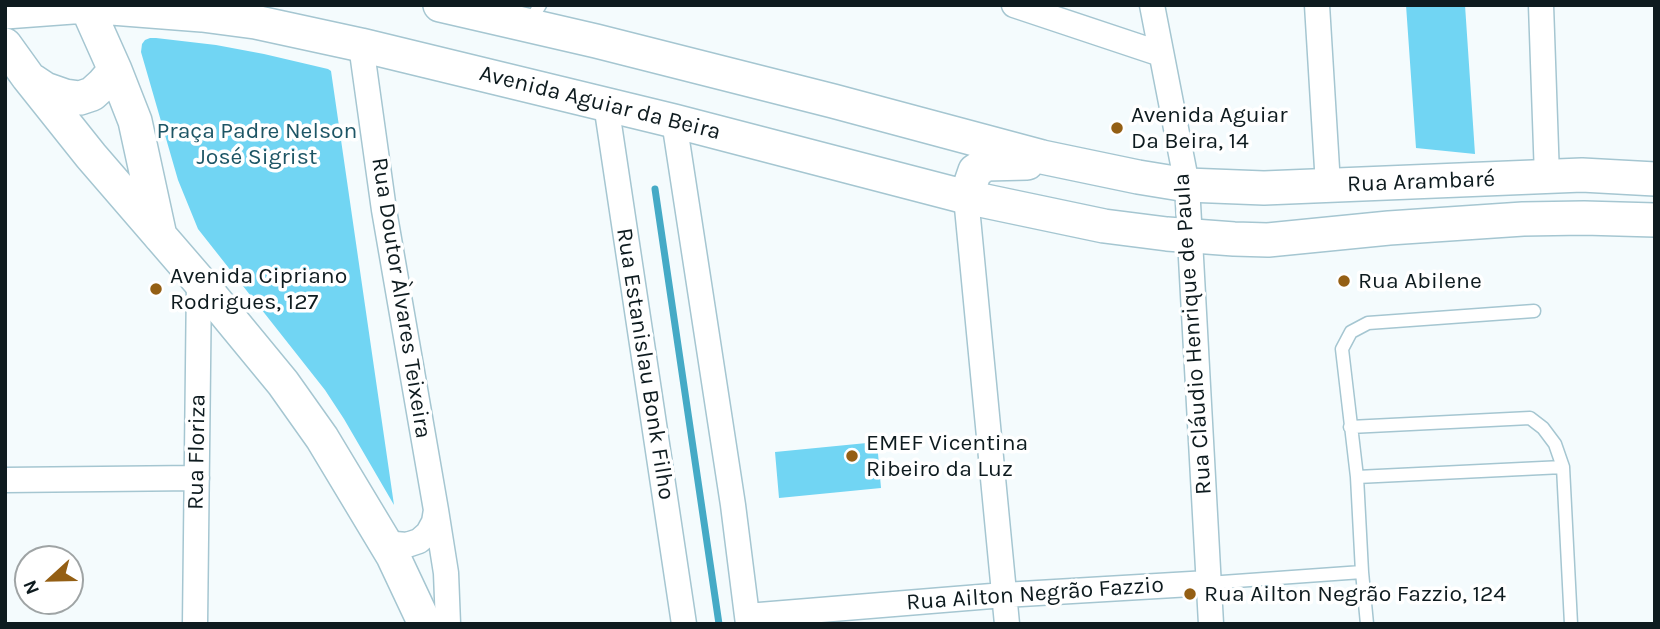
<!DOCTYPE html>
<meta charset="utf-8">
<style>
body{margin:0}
#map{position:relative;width:1660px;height:629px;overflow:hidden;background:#f4fbfd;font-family:Karla,sans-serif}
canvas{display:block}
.frame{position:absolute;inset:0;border:7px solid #0e1b1f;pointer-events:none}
.north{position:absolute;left:14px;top:545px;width:70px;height:70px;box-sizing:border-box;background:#fff;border:2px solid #9fa4a5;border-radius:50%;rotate:248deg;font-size:19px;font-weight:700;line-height:28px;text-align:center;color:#0e1b1f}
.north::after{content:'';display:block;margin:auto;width:24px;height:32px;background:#945f14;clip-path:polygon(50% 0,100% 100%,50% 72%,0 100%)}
</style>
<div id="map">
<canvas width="1660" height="629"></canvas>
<div class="frame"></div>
<div class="north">N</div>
</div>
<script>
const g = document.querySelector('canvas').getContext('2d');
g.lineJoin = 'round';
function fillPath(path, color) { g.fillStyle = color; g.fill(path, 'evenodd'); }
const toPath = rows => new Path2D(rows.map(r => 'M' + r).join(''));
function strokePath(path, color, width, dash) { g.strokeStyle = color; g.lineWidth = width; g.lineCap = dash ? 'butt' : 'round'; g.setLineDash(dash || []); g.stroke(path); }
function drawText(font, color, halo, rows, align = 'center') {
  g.font = font + ' Karla,sans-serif'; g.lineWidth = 7; g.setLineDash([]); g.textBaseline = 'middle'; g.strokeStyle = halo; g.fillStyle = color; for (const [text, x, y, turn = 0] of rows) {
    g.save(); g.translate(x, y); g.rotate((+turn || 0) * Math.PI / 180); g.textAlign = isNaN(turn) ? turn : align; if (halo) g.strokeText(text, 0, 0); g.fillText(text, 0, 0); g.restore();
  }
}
const green = toPath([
 [1406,5,1465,5,1475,154,1416,148],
 [156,38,216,45,264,54,328,69,331,71,394,505,344,419,325,390,198,229,178,180,141,52,142,44,145,40,150,38],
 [877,442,881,488,779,498,775,452]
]);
const stream = toPath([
 [655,189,719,624]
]);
const service = toPath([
 [528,25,540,5],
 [1350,427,1530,418,1543,428,1555,444,1563,467,1571,624],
 [1357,477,1563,467],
 [1208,583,1362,572],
 [1367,624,1362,572,1357,477,1342,349,1351,332,1368,323,1534,311]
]);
const minor = toPath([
 [1014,5,1161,54],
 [1152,5,1187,185,1211,624],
 [1317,5,1328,185],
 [1541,5,1547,177],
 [361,45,384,210,436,510,446,573,448,624],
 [606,104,684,624],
 [674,121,733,505,748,624],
 [966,197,1007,624],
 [5,480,197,478],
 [383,539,395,544,407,545,419,541,428,533,434,522,436,510],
 [747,616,1004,595,1208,583],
 [195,624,199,281]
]);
const secondary = toPath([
 [86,5,115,70,135,121,160,236],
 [440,5,596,41,833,101,1042,157,1138,177,1187,185,1264,188,1582,175,1655,179],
 [5,12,86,6,202,15,255,22,361,45,674,121,966,197,1104,226,1167,234,1234,239,1268,240,1389,228,1523,219,1584,218,1655,220],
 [5,45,28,77,91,156,199,281,283,383,322,438,393,556,425,624],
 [33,81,45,89,65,96,80,98,92,94,103,84,115,70],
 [966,197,975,171,986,164,1027,163]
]);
const markers = [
 [1117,128,7,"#945f14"],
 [1344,281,7,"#945f14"],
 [156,289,7,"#945f14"],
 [852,456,7,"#945f14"],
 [1190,594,7,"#945f14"]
];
const streetNames = [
 ["Avenida Aguiar da Beira",600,103,14],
 ["Rua Arambaré",1421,182,-2],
 ["Rua Doutor Àlvares Teixeira",401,298,81],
 ["Rua Cláudio Henrique de Paula",1193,334,-94],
 ["Rua Estanislau Bonk Filho",645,364,81],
 ["Rua Floriza",197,452,-89],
 ["Rua Ailton Negrão Fazzio",1035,594,-4]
];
const poiNames = [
 ["Avenida Aguiar",1131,115],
 ["Da Beira, 14",1131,141],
 ["Avenida Cipriano",170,276],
 ["Rodrigues, 127",170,302],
 ["Rua Abilene",1358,281],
 ["EMEF Vicentina",866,443],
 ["Ribeiro da Luz",866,469],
 ["Rua Ailton Negrão Fazzio, 124",1204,594]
];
const parkNames = [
 ["Praça Padre Nelson",257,131],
 ["José Sigrist",257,157]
];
fillPath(green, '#71d5f3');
strokePath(stream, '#45aac6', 7);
strokePath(service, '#a5c6d1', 15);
strokePath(minor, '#a5c6d1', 27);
strokePath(secondary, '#a5c6d1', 36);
strokePath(service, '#fff', 12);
strokePath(minor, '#fff', 24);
strokePath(secondary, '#fff', 33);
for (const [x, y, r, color] of markers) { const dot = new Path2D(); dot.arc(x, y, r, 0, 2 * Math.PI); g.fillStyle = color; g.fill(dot); strokePath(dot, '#fff', 2.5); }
drawText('23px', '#0e1b1f', '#fff', streetNames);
drawText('23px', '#0e1b1f', '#fff', poiNames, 'left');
drawText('23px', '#1d5565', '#fff', parkNames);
</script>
